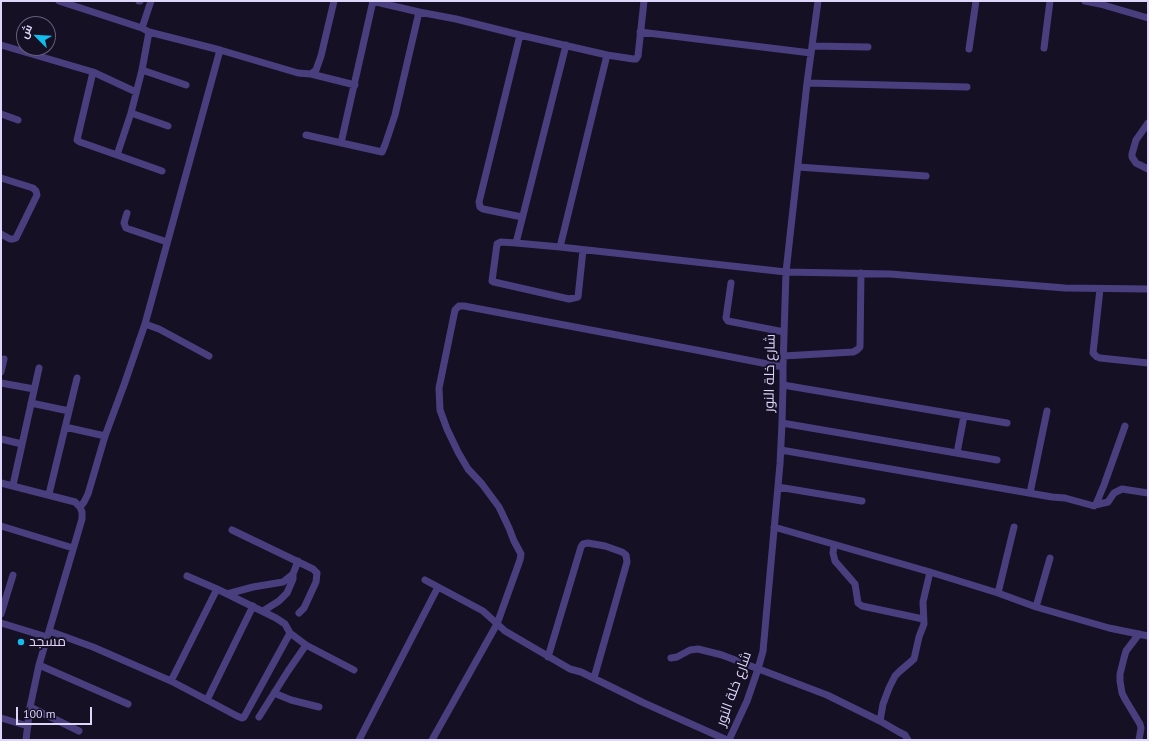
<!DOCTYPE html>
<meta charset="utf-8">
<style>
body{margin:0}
#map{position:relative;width:1149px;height:741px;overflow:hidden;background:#161024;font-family:"PT Sans",Cairo,sans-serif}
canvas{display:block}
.frame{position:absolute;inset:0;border:2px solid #dfd6fc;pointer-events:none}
.north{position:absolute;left:16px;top:16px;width:40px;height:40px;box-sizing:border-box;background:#161024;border:1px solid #665f7a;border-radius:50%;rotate:294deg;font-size:11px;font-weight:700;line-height:16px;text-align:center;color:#dfd6fc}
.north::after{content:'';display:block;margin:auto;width:14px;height:18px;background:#12bced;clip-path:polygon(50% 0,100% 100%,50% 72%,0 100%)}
.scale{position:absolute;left:16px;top:707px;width:76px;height:18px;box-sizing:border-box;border:2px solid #dfd6fc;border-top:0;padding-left:5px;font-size:12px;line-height:14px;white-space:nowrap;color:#dfd6fc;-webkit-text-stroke:3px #161024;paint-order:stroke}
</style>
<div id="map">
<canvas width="1149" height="741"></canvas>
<div class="frame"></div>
<div class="north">ش</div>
<div class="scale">100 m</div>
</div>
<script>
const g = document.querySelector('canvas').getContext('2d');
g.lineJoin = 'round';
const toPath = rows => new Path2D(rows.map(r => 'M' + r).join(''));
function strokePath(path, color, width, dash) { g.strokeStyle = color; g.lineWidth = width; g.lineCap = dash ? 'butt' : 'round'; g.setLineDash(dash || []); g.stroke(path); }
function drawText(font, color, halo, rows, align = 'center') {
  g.font = font + ' "PT Sans",Cairo,sans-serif'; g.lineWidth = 4; g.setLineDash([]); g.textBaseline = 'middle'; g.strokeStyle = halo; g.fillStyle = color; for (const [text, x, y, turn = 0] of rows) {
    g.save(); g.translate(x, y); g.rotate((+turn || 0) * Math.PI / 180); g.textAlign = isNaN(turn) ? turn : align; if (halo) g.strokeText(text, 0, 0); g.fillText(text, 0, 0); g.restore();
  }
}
const minor = toPath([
 [59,1,142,28,149,32,220,50,298,73,311,74,316,70,321,56,334,1],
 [139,1,140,1],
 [372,1,419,12,456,19,520,35,607,55,633,59,636,59,638,56,644,1],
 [1085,1,1100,4,1148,18],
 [142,28,151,1],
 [149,32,142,70,131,113,117,155,162,171],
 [640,32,811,53],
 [520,35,479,202,480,207,483,209,522,217],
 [1,45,93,72,136,92],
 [812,46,868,47],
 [1044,48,1050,1],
 [969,49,976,1],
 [142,70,186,85],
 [93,72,77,140,80,142,117,155],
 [311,74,355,85],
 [807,83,967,87],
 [131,113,168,126],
 [1,114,18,120],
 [1148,123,1136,140,1132,154,1132,157,1136,163,1148,169],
 [306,135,382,152,385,145,395,115,419,12],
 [341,143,373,1],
 [798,167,926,176],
 [1,178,33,188,36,191,37,195,16,238,13,239,10,239,1,234],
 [127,213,124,223,126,228,167,242],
 [516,243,566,45],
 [560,247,607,55],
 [583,250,578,297,569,299,494,282,492,281,497,244,501,242,516,243,560,247,786,272,890,274,1065,288,1148,289],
 [731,283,726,318,728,321,784,332],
 [1100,289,1093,353,1097,357,1100,358,1148,363],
 [145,324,159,329,209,356],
 [783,356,853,352,857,350,860,347,861,273],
 [1,372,4,359],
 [1,383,34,389],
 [783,385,1007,423],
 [31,403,69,411],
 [782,423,997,460],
 [65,427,105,436],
 [1,439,22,444],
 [781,450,1052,497,1065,498,1094,506,1096,504,1104,485,1125,426],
 [957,453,964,416],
 [1,483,75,502,80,507,82,512,82,519,39,665,30,707,26,740],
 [13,485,39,368],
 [778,487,862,501],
 [1030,493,1047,411],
 [49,494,77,378],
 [1095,505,1108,502,1114,493,1122,489,1148,493],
 [80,507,84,502,88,494,105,436,124,385,145,324,220,50],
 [1,526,73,548],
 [774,527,930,572,998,593,1036,607,1109,628,1148,636],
 [232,530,313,569,317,573,316,582,304,608,299,613],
 [834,545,833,553,835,561,855,584,858,603,862,606,923,619],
 [187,576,217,589,276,618,285,624,290,633,306,645,354,670],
 [425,580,483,611,505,631,570,669,581,672,644,703,727,740],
 [998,593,1014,527],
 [227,594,253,587,283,582,293,574,298,561],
 [1036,607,1050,558],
 [263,611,279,601,287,593,293,579,293,574],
 [1,614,13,575],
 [1,623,47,637],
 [49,631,93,647,171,681,207,700,253,606],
 [1139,634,1126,651,1124,658,1120,674,1120,681,1122,693,1125,699,1140,724,1141,728,1139,740],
 [548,657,581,547,583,544,588,543,605,546,622,552,626,555,627,562,594,678],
 [671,658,677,657,690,650,698,649,722,655,827,695,880,721,899,732,905,735,908,740],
 [39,665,128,704],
 [171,681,217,589],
 [274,693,291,700,319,707],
 [207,700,237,716,242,718,244,717,290,633],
 [30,707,79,731],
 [259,717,288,671,306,645],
 [1,718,28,726],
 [880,721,883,704,889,688,895,676,900,671,914,659,919,637,924,624,923,602,930,572],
 [359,740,438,587],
 [432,740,497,624,520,560,521,554,514,541,509,528,499,507,482,484,468,469,458,452,447,429,440,410,439,388,455,310,459,306,464,306,696,350,783,367],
 [729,740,747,701,758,669,763,651,780,464,782,423,783,385,783,367,786,272,807,83,818,1]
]);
const markers = [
 [21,642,4,"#12bced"]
];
const streetNames = [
 ["شارع خلة النور",770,373,-89],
 ["شارع خلة النور",734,689,-70]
];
const poiNames = [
 ["مسجد",29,642]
];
strokePath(minor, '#493f7f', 7);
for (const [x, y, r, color] of markers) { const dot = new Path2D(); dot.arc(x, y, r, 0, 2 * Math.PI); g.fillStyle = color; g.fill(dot); strokePath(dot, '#161024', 1.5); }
drawText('14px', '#dfd6fc', '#161024', streetNames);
drawText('14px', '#dfd6fc', '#161024', poiNames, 'left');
</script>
